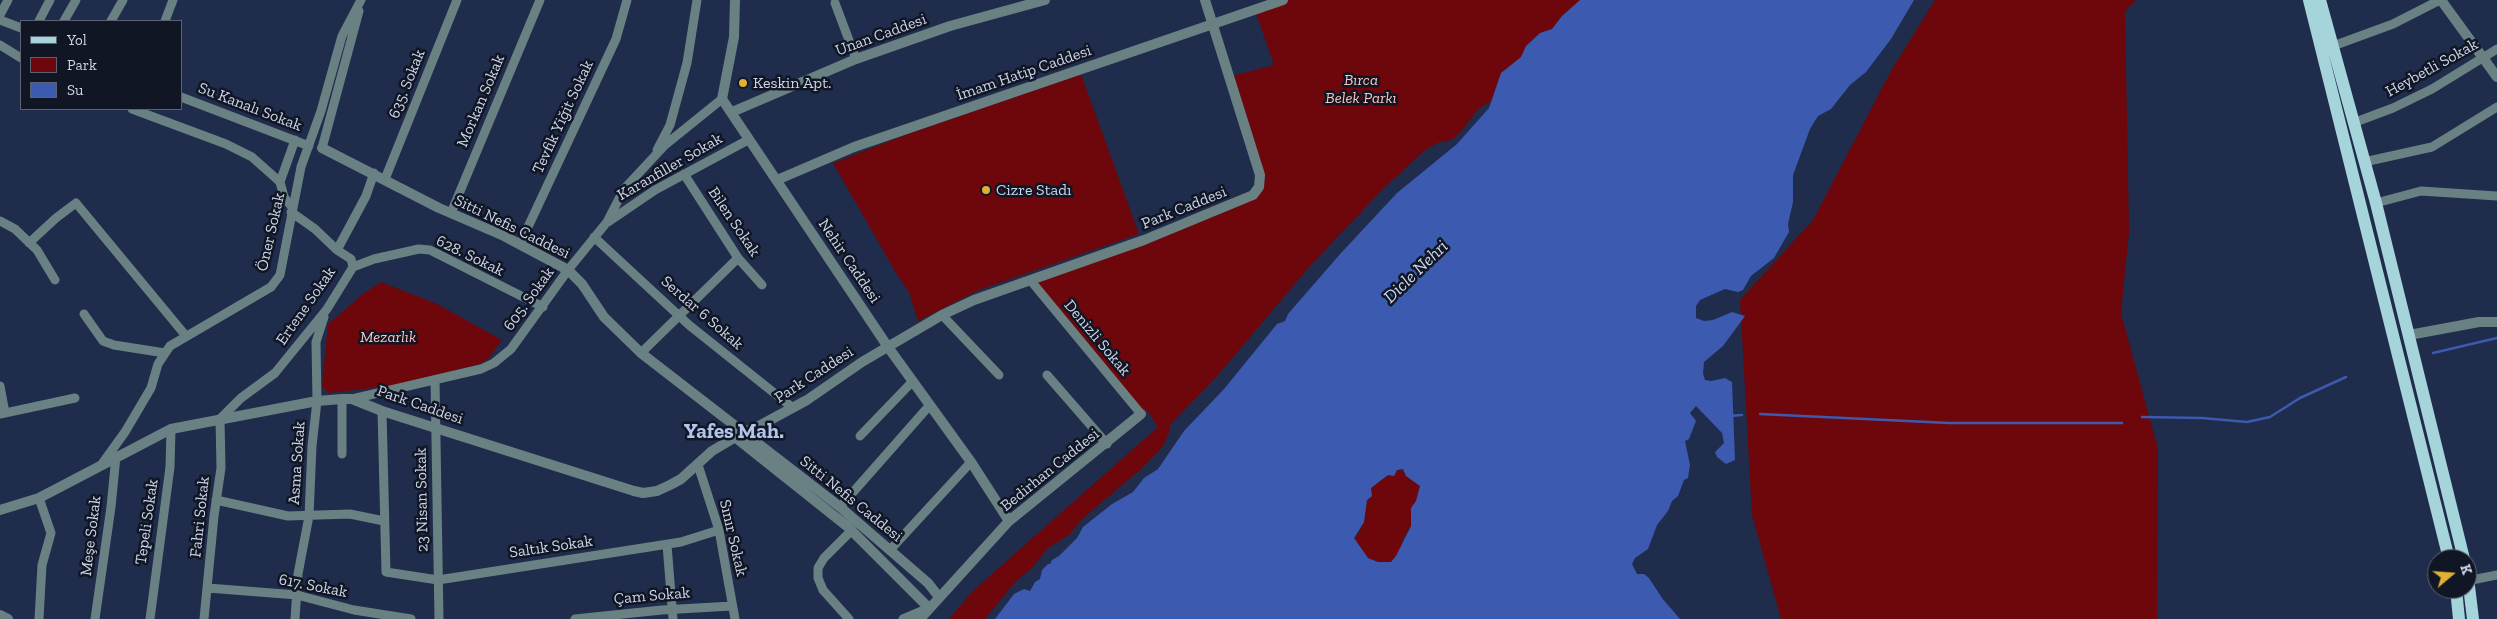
<!DOCTYPE html>
<meta charset="utf-8">
<style>
body{margin:0}
#map{position:relative;width:2497px;height:619px;overflow:hidden;background:#202c4b;font-family:"Zilla Slab",serif}
canvas{display:block}
.legend{position:absolute;left:20px;top:20px;width:162px;height:90px;box-sizing:border-box;background:#101623;border:1px solid #5b6272;margin:0;padding:6px 9px;list-style:none;font-size:15px;color:#ccd5e9}
.legend li{display:flex;align-items:center;gap:10px;height:25px}
.legend b{width:25px;border:1px solid #5b6272}
.north{position:absolute;left:2427px;top:549px;width:50px;height:50px;box-sizing:border-box;background:#101623;border:1px solid #5b6272;border-radius:50%;rotate:72deg;font-size:14px;font-weight:700;line-height:20px;text-align:center;color:#ccd5e9}
.north::after{content:'';display:block;margin:auto;width:18px;height:22px;background:#dfb034;clip-path:polygon(50% 0,100% 100%,50% 72%,0 100%)}
</style>
<div id="map">
<canvas width="2497" height="619"></canvas>
<ul class="legend">
<li><b style="height:6px;background:#a5d4da"></b>Yol</li>
<li><b style="height:14px;background:#6d070c"></b>Park</li>
<li><b style="height:14px;background:#3c5aaf"></b>Su</li>
</ul>
<div class="north">K</div>
</div>
<script>
const g = document.querySelector('canvas').getContext('2d');
g.lineJoin = 'round';
function fillPath(path, color) { g.fillStyle = color; g.fill(path, 'evenodd'); }
const toPath = rows => new Path2D(rows.map(r => 'M' + r).join(''));
function strokePath(path, color, width, dash) { g.strokeStyle = color; g.lineWidth = width; g.lineCap = dash ? 'butt' : 'round'; g.setLineDash(dash || []); g.stroke(path); }
function drawText(font, color, halo, rows, align = 'center') {
  g.font = font + ' "Zilla Slab",serif'; g.lineWidth = 5; g.setLineDash([]); g.textBaseline = 'middle'; g.strokeStyle = halo; g.fillStyle = color; for (const [text, x, y, turn = 0] of rows) {
    g.save(); g.translate(x, y); g.rotate((+turn || 0) * Math.PI / 180); g.textAlign = isNaN(turn) ? turn : align; if (halo) g.strokeText(text, 0, 0); g.fillText(text, 0, 0); g.restore();
  }
}
const green = toPath([
 [1283,0,1580,0,1558,21,1552,29,1543,32,1526,46,1522,57,1501,73,1493,100,1478,109,1460,133,1451,140,1437,143,1424,151,1382,190,1310,266,1218,375,1169,426,1170,431,1163,446,1141,469,1082,519,1070,534,1047,549,1032,568,1015,582,985,619,949,619,972,592,993,573,1158,427,1147,410,1141,414,1031,281,1116,251,1259,187,1228,77,1274,65,1255,10],
 [1935,0,2136,0,2125,11,2129,232,2121,313,2158,449,2157,619,1781,619,1752,515,1740,300,1813,220,1892,69],
 [1081,74,1139,234,979,290,918,321,909,292,896,273,833,163,908,134],
 [381,282,437,304,502,340,488,359,480,364,391,386,328,393,322,386,328,324,363,294],
 [1400,469,1420,487,1416,501,1411,508,1411,526,1403,539,1400,551,1391,562,1378,562,1368,558,1354,541,1364,522,1367,500,1371,488,1379,481]
]);
const water = toPath([
 [1580,0,1914,0,1891,39,1866,72,1850,85,1831,109,1818,116,1810,129,1793,175,1793,202,1788,224,1789,232,1774,258,1751,276,1743,290,1738,292,1725,289,1700,300,1696,306,1696,318,1704,321,1713,320,1732,312,1745,316,1723,346,1704,362,1703,373,1705,380,1711,381,1725,378,1732,382,1735,460,1726,464,1717,457,1715,452,1724,443,1722,433,1696,406,1690,413,1696,421,1689,439,1685,441,1690,465,1688,478,1684,480,1678,496,1672,501,1668,511,1657,525,1648,549,1635,558,1632,564,1637,574,1644,574,1649,578,1662,598,1680,619,995,619,1014,594,1024,589,1030,591,1035,582,1040,579,1042,570,1048,564,1050,564,1052,560,1059,556,1077,538,1083,527,1112,504,1133,492,1144,478,1158,469,1184,431,1224,389,1277,324,1285,321,1288,314,1341,253,1397,193,1457,144,1489,108,1501,73,1521,57,1526,46,1540,33,1552,29,1562,16],
 [1403,469,1406,476,1420,486,1416,501,1411,508,1411,526,1396,556,1391,562,1378,562,1368,558,1354,538,1364,522,1367,500,1372,496,1371,488,1388,475,1394,476,1397,470]
]);
const stream = toPath([
 [2433,353,2497,338],
 [1760,414,1949,423,2122,423],
 [1729,416,1742,415],
 [2142,417,2202,418,2247,422,2270,417,2300,398,2346,377]
]);
const minor = toPath([
 [835,3,856,59],
 [0,15,8,0],
 [0,20,21,28],
 [39,21,50,0],
 [64,21,76,0],
 [111,21,123,0],
 [165,21,173,0],
 [0,45,21,58],
 [2333,46,2393,24,2440,0],
 [181,97,309,146],
 [132,109,226,144,252,157,280,182,284,197,292,207],
 [2353,123,2393,108,2432,89,2497,49],
 [322,148,359,11],
 [657,150,670,125,687,63,697,0],
 [2364,162,2432,147,2497,107],
 [684,174,738,258,762,285],
 [385,179,457,0],
 [280,182,295,140],
 [2376,203,2421,191,2497,196],
 [451,213,540,0],
 [0,221,15,229,37,250,55,280],
 [608,222,655,190,748,140],
 [594,237,689,325,793,408],
 [29,243,56,218,76,203,186,336],
 [520,244,616,39,627,0],
 [337,250,366,196,374,173],
 [353,267,374,259,419,249,430,250,543,307],
 [1031,281,1141,414],
 [84,314,103,341,114,345,165,353],
 [942,315,999,375],
 [641,353,738,258],
 [1047,375,1107,444],
 [435,380,439,619],
 [0,386,5,413],
 [342,399,342,454],
 [352,399,481,369,494,363,511,349,568,270,607,222,624,189,665,145,722,99],
 [382,411,386,572,438,580,681,542,719,530],
 [0,414,75,398],
 [860,436,912,382],
 [102,464,125,432,151,388,158,364,170,346,271,287,280,275,301,167,321,111,342,36,361,0],
 [698,465,719,530,735,619],
 [216,500,288,516,350,514,384,521],
 [840,507,929,406],
 [667,545,673,619],
 [890,550,971,462],
 [2467,581,2497,575],
 [208,588,297,595,354,610,411,619],
 [39,619,42,565,51,533,39,498],
 [95,619,111,507,116,456],
 [150,619,170,467,171,429],
 [204,619,214,516,221,468,220,419,241,398,275,373,327,309,353,267,351,259,337,250,315,229,291,212],
 [295,619,298,574,309,516,312,446,317,401,316,342,324,317],
 [575,619,662,610,732,606],
 [849,619,823,590,818,578,818,568,824,558,852,530],
 [903,619,929,608]
]);
const tertiary = toPath([
 [735,0,734,37,722,99,888,347,971,462,1009,521],
 [2441,0,2497,77],
 [732,112,856,59,950,26,1045,0],
 [322,148,439,208,504,236,568,270,582,284,604,317,641,353,840,507,928,583,939,597],
 [777,180,854,147,1283,0],
 [2409,335,2479,322,2497,322],
 [735,437,848,527,929,608],
 [0,510,39,498,171,429,317,401,342,399,352,399,382,411,634,491,643,493,657,491,670,485,681,479,712,451,744,432,759,426,807,400,862,362,942,315,974,300,1144,240,1253,195,1259,187,1260,175,1205,0],
 [0,615,8,619],
 [920,619,1009,521,1141,414]
]);
const primary = toPath([
 [2309,0,2449,559],
 [2320,0,2376,203,2464,559],
 [2467,570,2473,619],
 [2456,589,2459,619]
]);
const markers = [
 [743,83,5,"#dfb034"],
 [986,190,5,"#dfb034"]
];
const streetNames = [
 ["Unan Caddesi",881,35,-20],
 ["Heybetli Sokak",2432,68,-29],
 ["İmam Hatip Caddesi",1024,73,-19],
 ["635. Sokak",407,84,-68],
 ["Morkan Sokak",481,101,-67],
 ["Su Kanalı Sokak",250,107,21],
 ["Tevfik Yiğit Sokak",563,117,-65],
 ["Karanfiller Sokak",670,167,-30],
 ["Park Caddesi",1184,208,-22],
 ["Bilen Sokak",734,222,56],
 ["Sitti Nefis Caddesi",512,227,26],
 ["Öner Sokak",271,232,-77],
 ["628. Sokak",470,256,26],
 ["Nehir Caddesi",849,261,56],
 ["605. Sokak",529,299,-54],
 ["Ertene Sokak",306,306,-55],
 ["Serdar 6 Sokak",702,313,41],
 ["Denizli Sokak",1097,338,50],
 ["Park Caddesi",814,375,-33],
 ["Park Caddesi",420,405,19],
 ["Asma Sokak",297,463,-86],
 ["Bedirhan Caddesi",1050,470,-39],
 ["Sitti Nefis Caddesi",851,499,39],
 ["23 Nisan Sokak",422,500,-91],
 ["Fahri Sokak",200,517,-84],
 ["Tepeli Sokak",147,522,-82],
 ["Meşe Sokak",91,536,-83],
 ["Sınır Sokak",733,538,77],
 ["Saltık Sokak",551,547,-8],
 ["617. Sokak",313,586,11],
 ["Çam Sokak",652,596,-5]
];
const parkNames = [
 ["Bırca",1361,80],
 ["Belek Parkı",1361,98],
 ["Mezarlık",388,337]
];
const poiNames = [
 ["Keskin Apt.",753,83],
 ["Cizre Stadı",996,190]
];
const waterNames = [
 ["Dicle Nehri",1416,272,-44]
];
const districtNames = [
 ["Yafes Mah.",734,432]
];
fillPath(green, '#6d070c');
fillPath(water, '#3c5aaf');
strokePath(stream, '#3c5aaf', 2.5);
strokePath(minor, '#6a8184', 9);
strokePath(tertiary, '#6a8184', 10);
strokePath(primary, '#a5d4da', 12);
for (const [x, y, r, color] of markers) { const dot = new Path2D(); dot.arc(x, y, r, 0, 2 * Math.PI); g.fillStyle = color; g.fill(dot); strokePath(dot, '#101623', 2); }
drawText('16px', '#ccd5e9', '#101623', streetNames);
drawText('italic 16px', '#fec4bd', '#101623', parkNames);
drawText('16px', '#ccd5e9', '#101623', poiNames, 'left');
drawText('italic 18px', '#ced9f0', '#101623', waterNames);
drawText('bold 21px', '#b3c4eb', '#101623', districtNames);
</script>
